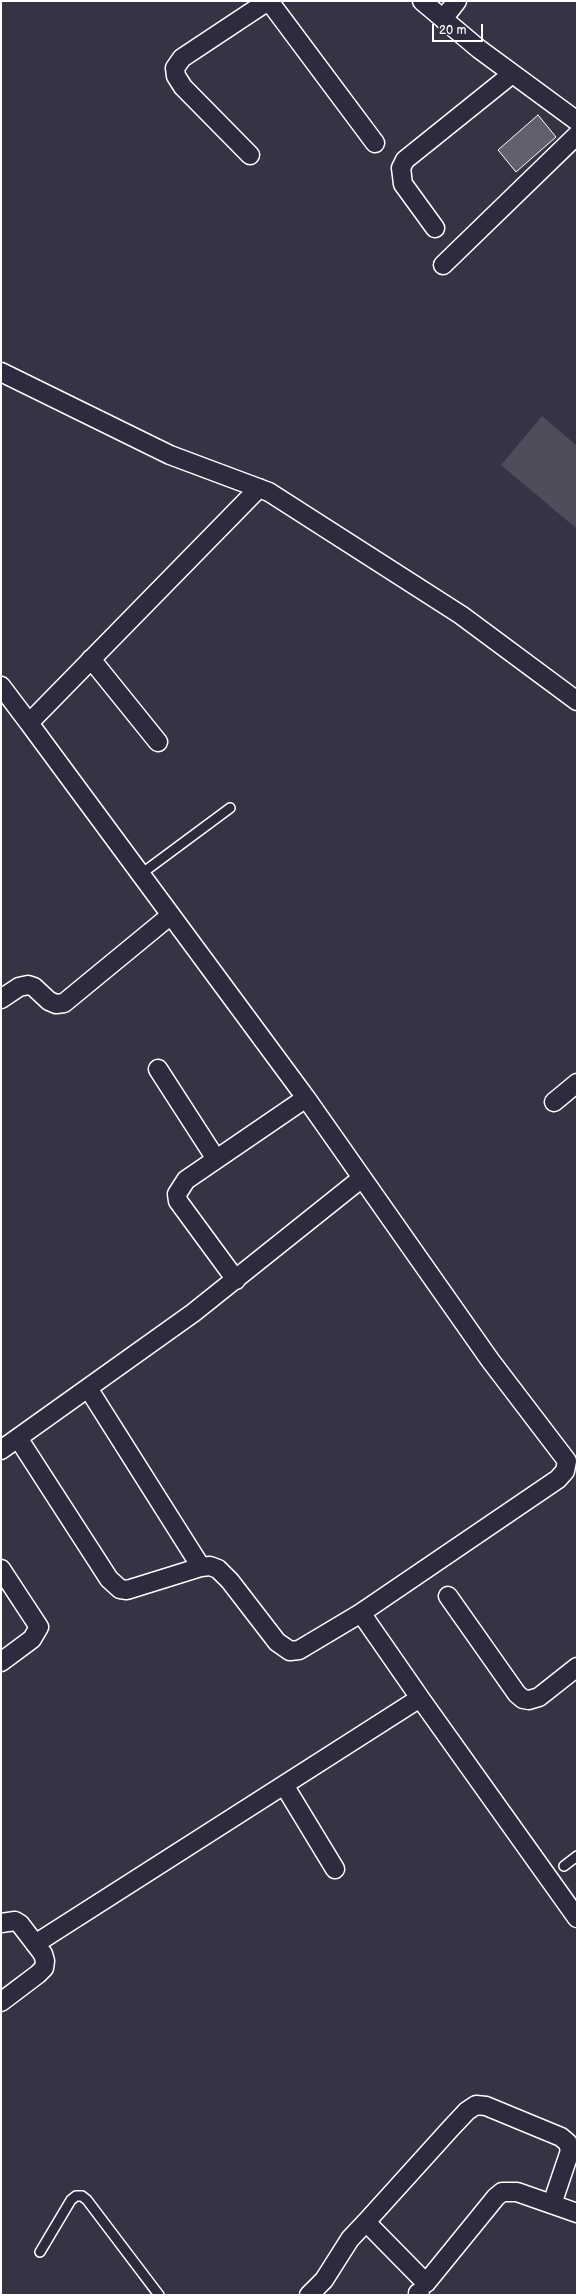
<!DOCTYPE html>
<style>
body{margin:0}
#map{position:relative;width:578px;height:2296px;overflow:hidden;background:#373345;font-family:"Balsamiq Sans",sans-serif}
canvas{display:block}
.frame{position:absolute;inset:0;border:2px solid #fff;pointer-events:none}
.scale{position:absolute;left:432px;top:24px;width:51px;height:18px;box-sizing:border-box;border:2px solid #fff;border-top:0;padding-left:5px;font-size:12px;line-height:14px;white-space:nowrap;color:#fff;-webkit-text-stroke:3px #2f2a3d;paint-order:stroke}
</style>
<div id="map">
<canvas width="578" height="2296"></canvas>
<div class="frame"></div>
<div class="scale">20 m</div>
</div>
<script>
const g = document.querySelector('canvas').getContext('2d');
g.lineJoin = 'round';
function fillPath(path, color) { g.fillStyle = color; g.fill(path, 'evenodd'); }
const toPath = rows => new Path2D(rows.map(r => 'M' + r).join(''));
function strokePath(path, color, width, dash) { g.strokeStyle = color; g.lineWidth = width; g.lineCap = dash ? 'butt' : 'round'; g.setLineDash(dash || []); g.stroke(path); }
const green = toPath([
 [542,416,577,446,577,529,501,465]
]);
const building = toPath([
 [538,115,556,137,516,172,498,150,538,115]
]);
const lane = toPath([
 [141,874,230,808],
 [564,1866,577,1856],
 [40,2252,71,2200,76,2196,82,2196,87,2200,159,2295]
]);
const street = toPath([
 [269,1,375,143],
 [422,1,479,49,577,121],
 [443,19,457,1],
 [250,155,183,87,176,76,175,68,182,58,268,1],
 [435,228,403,184,401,168,405,160,512,74],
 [443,265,577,135],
 [1,372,170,455,269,492,461,615,577,701],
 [91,659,158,742],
 [1,686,29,723,259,488],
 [29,723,306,1098,490,1360,567,1461,565,1471,558,1479,361,1613,420,1698],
 [1,999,19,987,28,985,34,987,49,1001,56,1004,64,1003,171,915],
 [158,1069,216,1159],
 [554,1102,577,1083],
 [236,1280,178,1201,177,1194,186,1180,306,1098],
 [88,1388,201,1567],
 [18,1438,109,1579,120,1589,127,1590,201,1567,210,1566,218,1569,230,1581,277,1642,290,1651,299,1650,361,1613],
 [1,1450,193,1313,362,1178],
 [1,1569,39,1627,32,1639,1,1662],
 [448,1596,517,1694,523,1699,529,1700,539,1697,577,1667],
 [284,1785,335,1869],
 [1,1923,15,1921,20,1924,43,1954,45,1961,44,1968,38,1974,1,2002],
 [35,1944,420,1698,577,1918],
 [366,2222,451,2128,467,2111,476,2105,486,2106,561,2137,568,2143,570,2151,552,2204],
 [418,2293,420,2295],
 [309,2295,324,2280,350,2239,366,2222,426,2283,496,2197,502,2192,517,2192,577,2213]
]);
fillPath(green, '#514c5c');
fillPath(building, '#635f6d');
strokePath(building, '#fff', 1);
strokePath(lane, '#fff', 12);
strokePath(street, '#fff', 21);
strokePath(lane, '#2f2a3d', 9);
strokePath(street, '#2f2a3d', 18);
</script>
